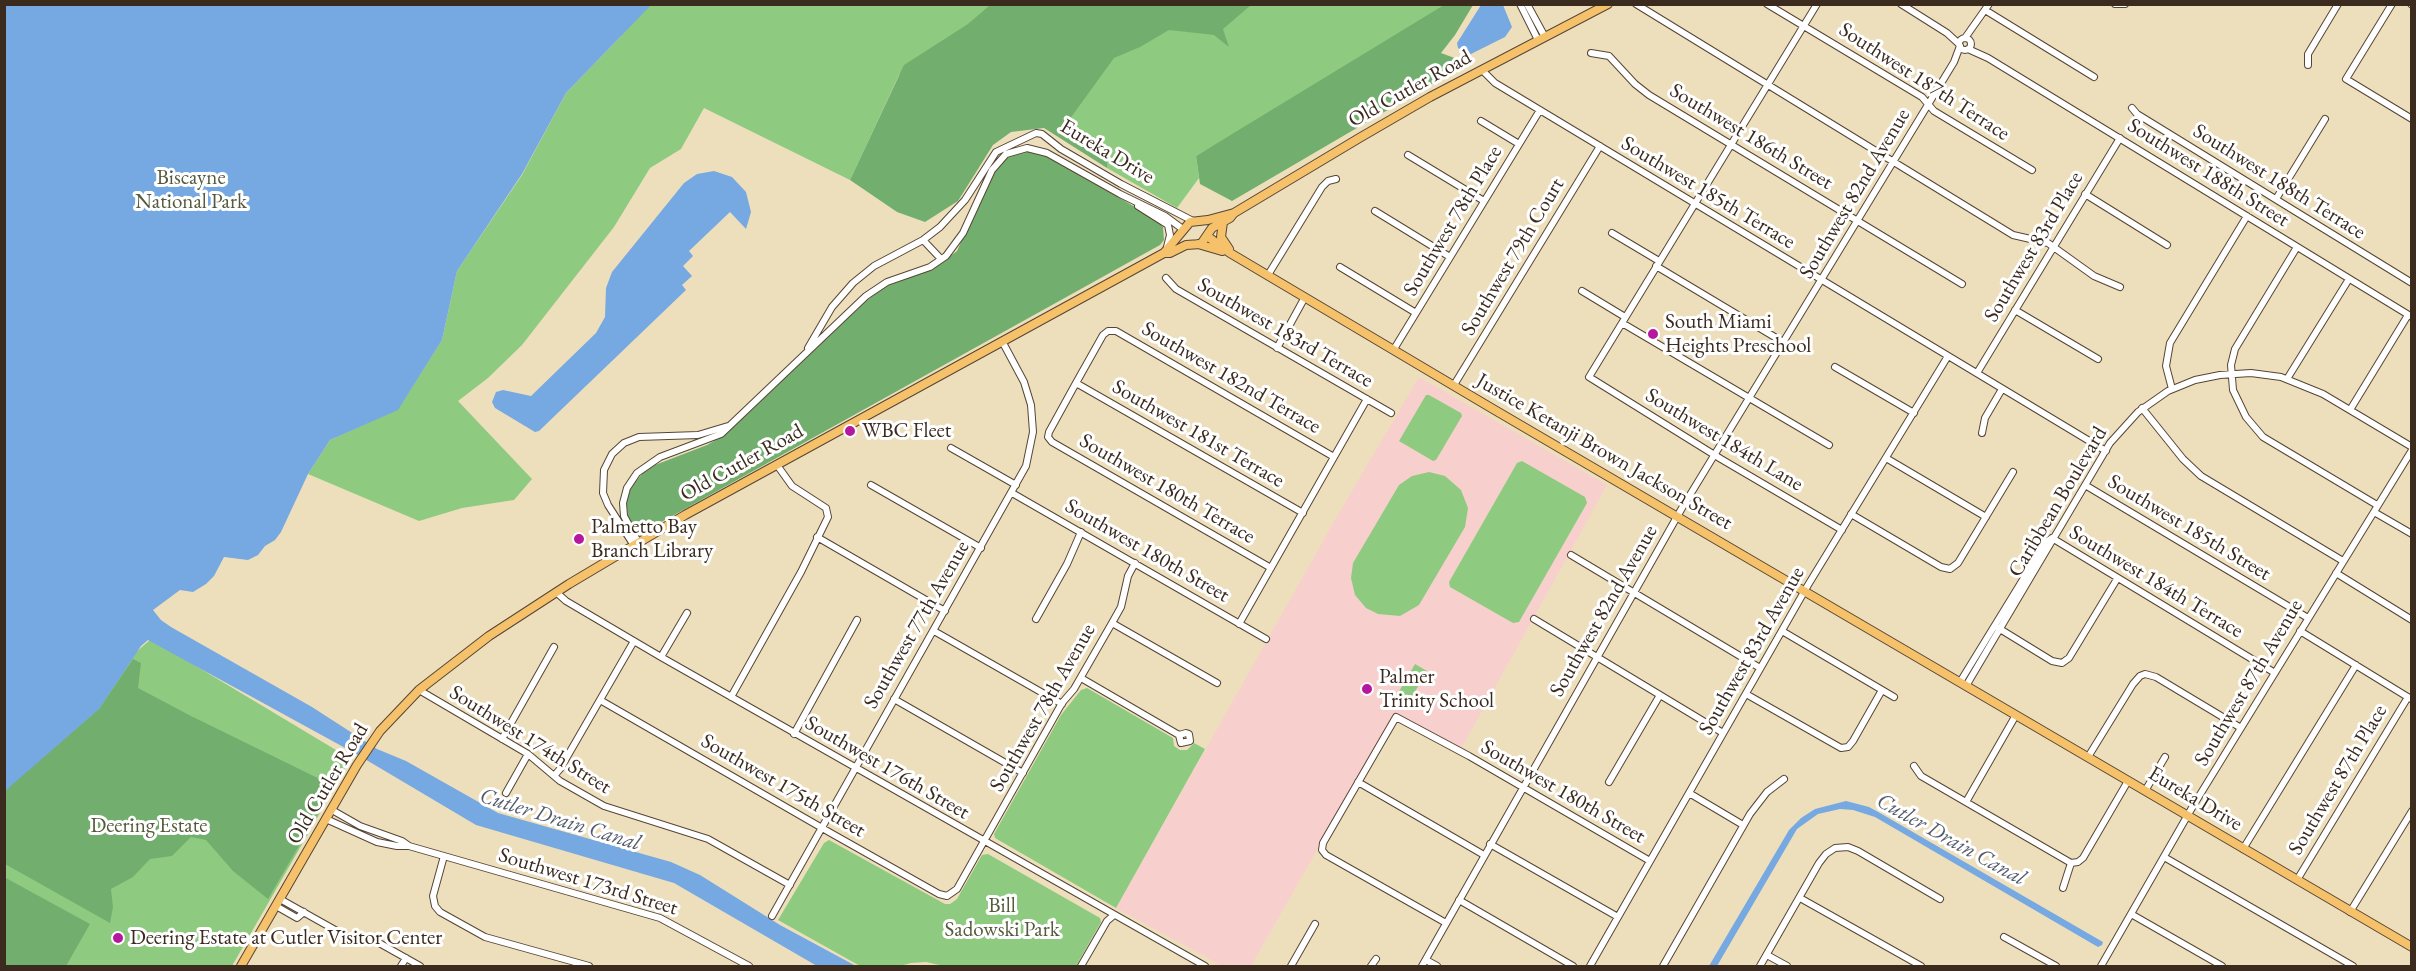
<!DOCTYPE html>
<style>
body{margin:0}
#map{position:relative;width:2416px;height:971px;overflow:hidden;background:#eedfbc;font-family:"EB Garamond",serif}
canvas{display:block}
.frame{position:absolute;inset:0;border:6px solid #3b2a1e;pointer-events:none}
</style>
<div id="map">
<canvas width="2416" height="971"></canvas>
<div class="frame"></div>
</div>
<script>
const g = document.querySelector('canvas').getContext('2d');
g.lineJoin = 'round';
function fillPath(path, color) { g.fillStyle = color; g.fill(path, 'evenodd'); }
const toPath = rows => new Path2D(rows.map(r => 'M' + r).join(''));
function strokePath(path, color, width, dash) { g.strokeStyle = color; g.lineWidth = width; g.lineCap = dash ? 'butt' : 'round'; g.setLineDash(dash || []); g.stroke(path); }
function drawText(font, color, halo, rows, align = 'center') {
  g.font = font + ' "EB Garamond",serif'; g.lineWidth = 6; g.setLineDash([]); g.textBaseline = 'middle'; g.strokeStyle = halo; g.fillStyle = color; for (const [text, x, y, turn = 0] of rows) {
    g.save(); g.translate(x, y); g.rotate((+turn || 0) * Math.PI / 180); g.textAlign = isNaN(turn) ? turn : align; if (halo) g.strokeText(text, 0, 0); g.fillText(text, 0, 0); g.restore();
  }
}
const built = toPath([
 [1419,377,1607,485,1461,749,1395,714,1251,966,1222,966,1116,908,1336,518]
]);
const green = toPath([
 [5,5,1454,5,1196,156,1199,178,1177,208,1107,168,1107,159,1064,127,1070,119,899,75,850,180,704,108,681,149,650,168,614,227,522,345,488,378,458,401,532,479,514,500,462,508,419,521,308,474,330,440,398,409,442,340,457,271,522,175,566,93,621,36],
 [1426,395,1429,395,1461,413,1462,416,1436,460,1433,461,1399,441],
 [1522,461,1585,497,1587,503,1519,622,1513,623,1450,587,1449,582,1517,463],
 [1429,472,1445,476,1461,490,1468,508,1465,527,1419,605,1400,616,1378,614,1366,608,1355,595,1351,578,1353,563,1399,485,1412,476],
 [151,639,351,759,232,966,5,966,5,762,63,716],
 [1415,664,1427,671,1406,707,1394,700],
 [1087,688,1173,738,1174,746,1180,750,1187,750,1194,743,1205,749,1116,908,995,838,994,834,1061,715,1081,690],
 [829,840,945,904,950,904,957,899,982,855,988,854,1100,918,1101,922,1076,966,944,966,926,962,911,963,900,966,860,966,778,920,824,843]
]);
const forest = toPath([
 [990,5,990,4,1251,5,1223,29,1229,47,1214,35,1169,30,1140,47,1114,58,1064,127,1107,159,1107,168,1044,128,1011,132,993,145,958,201,925,222,897,212,850,180,904,65,968,24],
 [1444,5,1473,5,1455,35,1441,53,1468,63,1232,201,1200,184,1196,156],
 [1024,150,1033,151,1051,158,1154,218,1163,227,1164,240,1160,245,638,535,628,518,626,498,629,489,644,472,655,465,707,445,725,435,864,303,882,288,933,269,957,251,993,170,1009,156],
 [133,659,141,663,138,688,191,716,334,786,268,899,233,871,206,840,191,837,172,856,150,859,133,877,111,889,113,907,110,923,5,864,4,791,99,709],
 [4,877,90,924,66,966,5,966]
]);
const water = toPath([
 [5,5,651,5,566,93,522,174,457,271,442,340,398,410,330,440,308,474,281,532,275,540,265,546,258,555,248,560,224,557,214,576,206,584,193,592,180,590,153,610,161,620,171,627,312,707,377,749,406,761,498,813,671,862,700,875,780,925,856,966,817,966,674,883,476,825,358,755,148,640,141,646,99,709,5,791],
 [1481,5,1503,5,1512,27,1505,37,1469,55,1458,48,1457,43],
 [714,171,732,177,746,192,751,212,746,229,730,212,689,251,693,256,683,266,692,276,682,285,686,290,539,431,535,432,495,408,492,402,496,392,503,390,531,396,596,333,605,317,606,288,612,272,684,183,697,174],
 [1846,801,1869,807,1880,813,2103,942,2102,945,2098,947,1875,817,1853,810,1840,809,1818,814,1797,829,1717,966,1709,966,1789,830,1801,818,1815,809]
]);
const minor = toPath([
 [1520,4,1538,40],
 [1527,4,1545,37],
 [1636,4,2013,235,2048,243,2094,276,2120,287],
 [1767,4,1922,97,1934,111,2032,170],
 [1817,4,1589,377,1721,459,1842,530],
 [1901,4,1947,33,1959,44],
 [2115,4,2125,4],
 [2392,4,2346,79,2412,119],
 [2411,4,2412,5],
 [1985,10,2094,77],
 '1959 44a6 6 0 1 1 12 0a6 6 0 1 1-12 0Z',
 [1965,38,1989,4],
 [1968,49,1988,58,2412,317],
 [1591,53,1609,56,1635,84,1649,95,1962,284],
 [2308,65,2308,54,2338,4],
 [1482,70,1495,83,2106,451],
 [2132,108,2137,114,2412,283],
 [1481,121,1519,144],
 [1408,155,1484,201],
 [2085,194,2167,245],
 [2276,199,2325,119],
 [1138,206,1168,225,1170,235,1167,247],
 [1375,211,1450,257],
 [1612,233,1659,261],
 [923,240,941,259],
 [2297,247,2235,349,2231,365,2233,390,2246,417,2263,437,2377,505],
 [1656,266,1783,342],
 [1340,267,1416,313],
 [1268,275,1322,187,1328,181,1336,179],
 [1166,278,1176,289,1391,413],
 [1582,291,1625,317],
 [2015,310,2098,359],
 [1622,323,1829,445],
 [808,348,832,307,853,283,874,266,923,240,940,227,965,200,996,152,1036,133,1042,134,1061,149,1121,184,1193,221],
 [1277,348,1305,297],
 [1394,349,1540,110],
 [1835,367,1914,413],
 [1977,373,2120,138],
 [2287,379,2349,279],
 [1076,383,1303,513],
 [1454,385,1600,146],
 [2172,389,2166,366,2170,343,2247,216],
 [2142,408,2183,459,2201,476,2343,561],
 [2350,410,2408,315],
 [1982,433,1985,418,2002,389],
 [951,448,1016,485],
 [1886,458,1986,517],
 [871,485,981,548],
 [2085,485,2308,618],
 [1012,493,1266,639],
 [2374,512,2412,534],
 [1851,514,1941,567,1950,569,1958,563,2013,472],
 [817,537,945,611],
 [2052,538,2275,673],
 [638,542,624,516,623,503,627,488,637,473,660,457,721,434,866,296,887,282,930,267,946,256,963,233,992,170,1006,154,1027,148,1047,153,1120,194,1165,216,1184,230],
 [633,544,608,505,603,493,604,470,612,454,624,443,639,437,698,435,728,426],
 [1571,555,1760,668],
 [1271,568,1052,442,1048,437,1049,432,1076,383,1103,335,1108,331,1116,331,1334,457],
 [2336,573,2412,620],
 [556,592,566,601,661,657,1205,966],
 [1036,619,1067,564,1081,532],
 [1534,619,1723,733],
 [1112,623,1217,683],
 [1239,624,1367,399],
 [1995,626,2052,661,2062,663,2069,658,2117,579],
 [934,631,1062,704],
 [1782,631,1894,697],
 [2300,631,2411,699],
 [661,657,687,613],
 [1081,678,1179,735,1181,743,1190,741,1189,734,1186,733,1179,735],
 [1960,682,2046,542,2052,538],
 [1966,686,2110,443,2138,412,2168,391,2195,380,2220,375,2251,373,2281,377,2323,394,2412,447],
 [419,690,528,754,560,781,604,806,708,839,790,885],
 [1746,694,1841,748,1848,747,1853,741,1882,690],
 [731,697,801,572,828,517,826,508,792,486,777,465],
 [894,699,1023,773],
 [600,700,829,832,939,894,947,896,957,889,1062,703,1074,689,1112,623,1121,607,1128,576,1135,563],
 [794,734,857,620],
 [502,739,554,647],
 [2088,757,2133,684,2140,676,2145,674,2156,677,2241,728],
 [1914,766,1921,776,2071,863],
 [554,776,560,769,634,641],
 [1358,782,1484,855],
 [1609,782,1660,695],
 [2145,791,2165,757],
 [506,793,528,754],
 [1689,793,1743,825],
 [1966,802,2016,715],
 [332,810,360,826,402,841,409,846,660,918,749,966],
 [326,819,377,842,397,846,409,846],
 [1490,844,1618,917],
 [2243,849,2356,665],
 [444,856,433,896,435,906,440,912,485,937,589,966],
 [2164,857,2353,966],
 [2071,863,2078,862,2083,858,2128,781],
 [2297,880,2408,697],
 [2063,888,2071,863],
 [1800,898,1921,966],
 [280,899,353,940,372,939,420,966],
 [1459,900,1573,966],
 [276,906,297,918,304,912],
 [2350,912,2412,811],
 [2131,914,2222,966],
 [772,916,1026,466,1033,432,1031,405,1024,382,1002,341],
 [1446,923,1326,855,1322,850,1323,843,1396,717,1469,756,1650,861],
 [2004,937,2056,966],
 [1767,955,1787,966],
 [1426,960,1437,966],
 [401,966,406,958],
 [1081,966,1107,921,1114,915],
 [1291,966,1315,924],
 [1371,966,1376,959],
 [1422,966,1682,508,1954,62,1960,46],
 [1590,966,1808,585,1948,356],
 [1663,966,1750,814,1767,792,1784,779],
 [1760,966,1819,863,1826,854,1835,848,1848,847,1858,851,1940,899],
 [2101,966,2193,806,2412,450]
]);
const major = toPath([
 [1223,222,1221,237,1229,249],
 [1207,236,1230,253,1493,409,2412,947],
 [1198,244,1222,251],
 [1164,253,1190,222,1208,220,1234,213],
 [241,966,357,765,380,731,419,690,489,636,569,584,685,515,1164,253,1170,253,1186,245,1201,244,1212,228,1230,218,1234,213,1361,137,1430,97,1608,4]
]);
const markers = [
 [1653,334,6,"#b5179e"],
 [850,431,6,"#b5179e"],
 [579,539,6,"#b5179e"],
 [1367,689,6,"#b5179e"],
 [118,938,6,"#b5179e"]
];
const streetNames = [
 ["Southwest 187th Terrace",1924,82,33],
 ["Old Cutler Road",1410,89,-29],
 ["Southwest 186th Street",1751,137,31],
 ["Eureka Drive",1107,152,31],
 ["Southwest 188th Street",2208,173,32],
 ["Southwest 188th Terrace",2279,182,32],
 ["Southwest 185th Terrace",1708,193,31],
 ["Southwest 82nd Avenue",1855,194,-59],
 ["Southwest 78th Place",1453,221,-59],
 ["Southwest 83rd Place",2034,247,-59],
 ["Southwest 79th Court",1513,257,-59],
 ["Southwest 183rd Terrace",1285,333,30],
 ["Southwest 182nd Terrace",1231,378,30],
 ["Southwest 181st Terrace",1198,434,30],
 ["Southwest 184th Lane",1724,440,31],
 ["Justice Ketanji Brown Jackson Street",1604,452,30],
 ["Old Cutler Road",742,463,-29],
 ["Southwest 180th Terrace",1167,489,30],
 ["Caribbean Boulevard",2058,502,-59],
 ["Southwest 185th Street",2189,528,31],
 ["Southwest 180th Street",1147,551,30],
 ["Southwest 184th Terrace",2156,582,31],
 ["Southwest 82nd Avenue",1604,611,-60],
 ["Southwest 77th Avenue",917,625,-60],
 ["Southwest 83rd Avenue",1752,651,-60],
 ["Southwest 87th Avenue",2249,683,-59],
 ["Southwest 78th Avenue",1043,708,-60],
 ["Southwest 174th Street",530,740,32],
 ["Southwest 176th Street",887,768,30],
 ["Southwest 87th Place",2338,780,-59],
 ["Old Cutler Road",328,784,-59],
 ["Southwest 175th Street",783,786,30],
 ["Southwest 180th Street",1563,792,30],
 ["Eureka Drive",2195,799,31],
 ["Southwest 173rd Street",588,882,17]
];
const parkNames = [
 ["Biscayne",191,178],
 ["National Park",191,202],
 ["Deering Estate",149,826],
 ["Bill",1002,906],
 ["Sadowski Park",1002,930]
];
const poiNames = [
 ["South Miami",1665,322],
 ["Heights Preschool",1665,346],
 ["WBC Fleet",862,431],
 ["Palmetto Bay",591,527],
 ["Branch Library",591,551],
 ["Palmer",1379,677],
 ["Trinity School",1379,701],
 ["Deering Estate at Cutler Visitor Center",130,938]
];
const waterNames = [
 ["Cutler Drain Canal",560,820,17],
 ["Cutler Drain Canal",1951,840,29]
];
fillPath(built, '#f7d0cd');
fillPath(green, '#8ecb80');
fillPath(forest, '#72af6e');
fillPath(water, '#76a8e2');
strokePath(minor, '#564536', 8);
strokePath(major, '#564536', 10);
strokePath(minor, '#fff', 6);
strokePath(major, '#f5c16b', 8);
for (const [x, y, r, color] of markers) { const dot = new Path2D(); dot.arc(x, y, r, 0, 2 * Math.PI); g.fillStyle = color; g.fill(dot); strokePath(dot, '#fff', 2); }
drawText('21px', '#3b2a1e', '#fff', streetNames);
drawText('21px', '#545a3b', '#fff', parkNames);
drawText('21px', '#3b2a1e', '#fff', poiNames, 'left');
drawText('italic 22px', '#535c6c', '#fff', waterNames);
</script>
